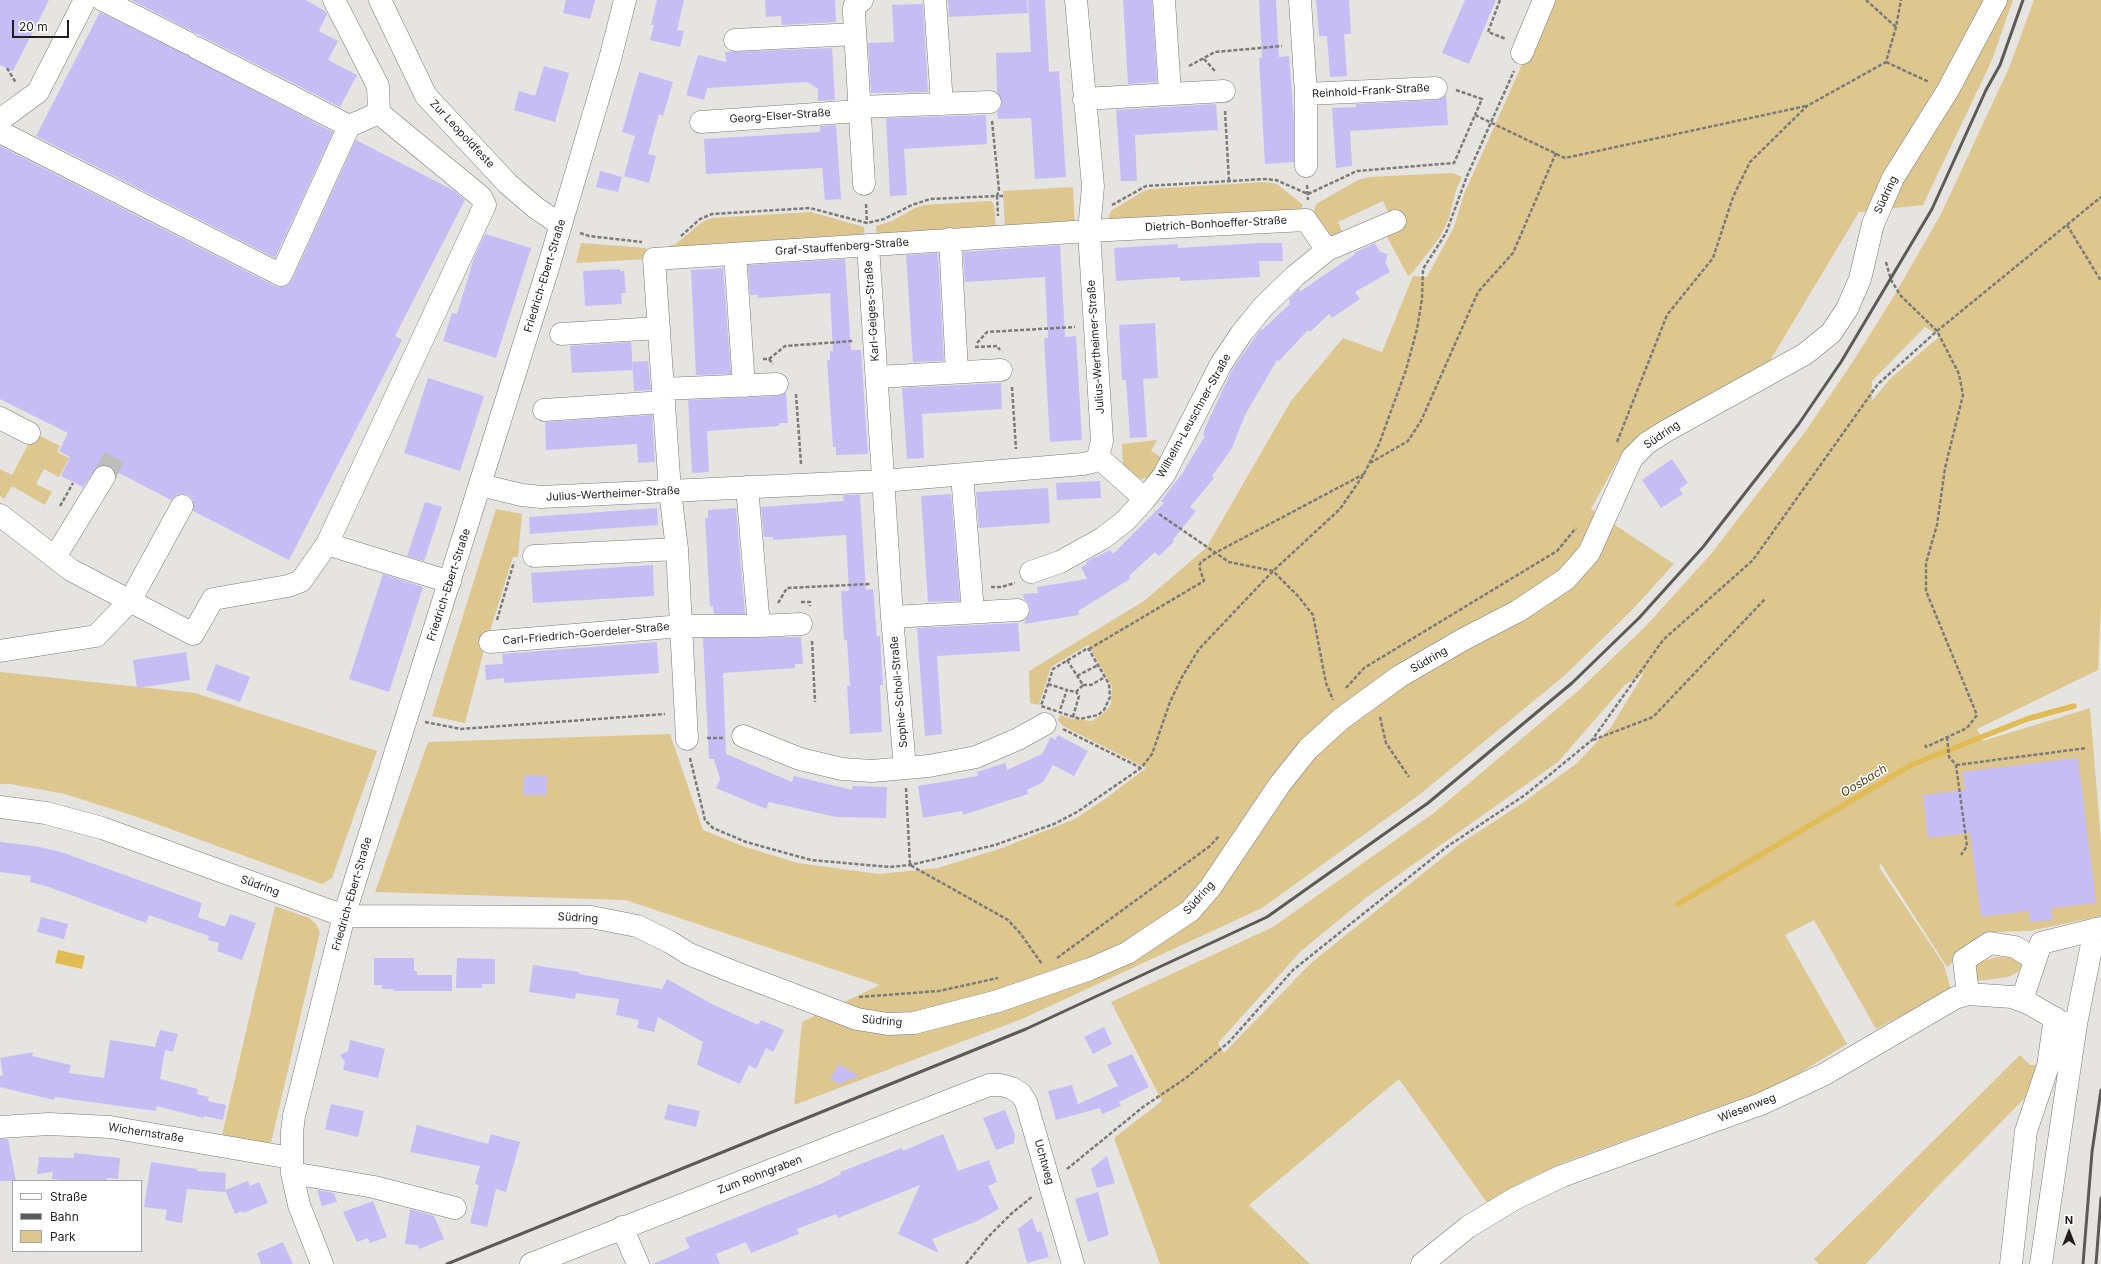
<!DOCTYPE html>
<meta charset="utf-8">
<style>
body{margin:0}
#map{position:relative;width:2101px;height:1264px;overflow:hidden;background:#e5e4e1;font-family:Inter,sans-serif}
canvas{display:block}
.legend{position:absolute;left:12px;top:1180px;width:130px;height:72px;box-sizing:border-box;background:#fff;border:1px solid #a6a5a5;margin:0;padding:5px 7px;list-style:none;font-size:12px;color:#201f1e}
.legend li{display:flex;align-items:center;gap:8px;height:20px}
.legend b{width:20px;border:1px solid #a6a5a5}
.north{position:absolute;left:2049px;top:1212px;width:40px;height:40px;-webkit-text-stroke:3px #fff;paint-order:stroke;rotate:0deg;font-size:11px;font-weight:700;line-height:16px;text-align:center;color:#201f1e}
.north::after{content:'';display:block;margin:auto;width:14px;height:18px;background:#201f1e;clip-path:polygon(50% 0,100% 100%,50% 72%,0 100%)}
.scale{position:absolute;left:12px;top:20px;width:57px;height:18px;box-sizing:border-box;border:2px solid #201f1e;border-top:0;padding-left:5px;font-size:12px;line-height:14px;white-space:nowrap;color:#201f1e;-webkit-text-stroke:3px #fff;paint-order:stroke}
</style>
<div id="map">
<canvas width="2101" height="1264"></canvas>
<ul class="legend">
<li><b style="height:5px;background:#fff"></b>Straße</li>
<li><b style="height:5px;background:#5b5a59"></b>Bahn</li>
<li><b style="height:11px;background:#ddc78f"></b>Park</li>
</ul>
<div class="north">N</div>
<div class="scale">20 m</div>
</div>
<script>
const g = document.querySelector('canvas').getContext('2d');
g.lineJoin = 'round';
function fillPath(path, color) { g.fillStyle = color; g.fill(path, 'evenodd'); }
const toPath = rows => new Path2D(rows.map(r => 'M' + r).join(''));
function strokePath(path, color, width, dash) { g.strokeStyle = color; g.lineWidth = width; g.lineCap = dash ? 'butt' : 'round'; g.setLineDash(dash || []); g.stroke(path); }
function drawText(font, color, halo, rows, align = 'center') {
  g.font = font + ' Inter,sans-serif'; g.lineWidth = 3; g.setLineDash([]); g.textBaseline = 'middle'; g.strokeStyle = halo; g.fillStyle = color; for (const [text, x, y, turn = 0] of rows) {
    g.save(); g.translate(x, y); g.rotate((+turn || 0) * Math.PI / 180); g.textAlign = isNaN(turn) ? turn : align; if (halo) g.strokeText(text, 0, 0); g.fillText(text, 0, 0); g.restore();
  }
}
const green = toPath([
 [1551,0,2013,0,1992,60,1923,205,1859,212,1768,364,1642,437,1619,458,1591,509,1674,564,1631,611,1564,676,1419,795,1262,908,1022,1019,794,1105,802,1022,880,985,625,900,375,892,428,742,670,734,703,830,745,847,798,863,879,874,938,868,1002,848,1075,819,1105,799,1146,768,1063,726,1058,720,1060,715,1073,719,1092,721,1105,712,1111,704,1112,686,1088,645,1051,667,1039,705,1030,703,1029,671,1144,601,1206,548,1291,401,1343,338,1382,352,1413,276,1427,277,1454,227,1464,194],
 [2034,0,2101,0,2101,606,2098,670,1977,729,1983,741,2090,708,2101,841,2101,916,2030,931,1992,932,1947,967,1881,864,1879,867,1944,965,1951,990,1876,1029,1814,920,1785,935,1847,1044,1780,1085,1565,1162,1526,1180,1488,1204,1399,1079,1249,1205,1310,1264,1160,1264,1114,1138,1162,1101,1111,1002,1273,927,1435,812,1578,691,1646,626,1711,554,1805,432,1852,363,1891,301,1941,214,2009,68],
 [1925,327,1940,336,1890,379,1872,401,1872,381],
 [1644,673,1611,727,1577,763,1521,804,1461,843,1311,963,1224,1053,1218,1043,1301,951,1367,897,1558,762,1625,685],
 [1453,173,1462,177,1456,190,1449,218,1440,237,1414,271,1408,276,1386,235,1389,214,1383,201,1338,222,1343,234,1334,238,1327,235,1316,218,1314,211,1316,204,1358,180,1369,177],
 [1265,182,1277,184,1302,204,1302,212,1109,226,1109,215,1112,210,1144,191,1151,189],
 [1073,187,1075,228,1005,232,1003,191],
 [987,201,991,201,994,205,996,233,877,239,876,226,892,221,915,208,924,205],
 [811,212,864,227,865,240,668,250,668,247,677,243,702,222,712,218],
 [581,243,646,248,647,259,576,263],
 [34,433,60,446,57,452,69,458,59,477,44,469,36,484,52,492,45,505,12,486,4,499,0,496,0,469,12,475],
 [1157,440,1151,451,1164,459,1150,477,1142,479,1133,477,1123,467,1122,444],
 [496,509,522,514,518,557,513,557,484,650,465,723,432,716],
 [0,672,195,693,377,751,332,878,322,884,140,818,65,794,10,784,0,784],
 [275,906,309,918,316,924,320,932,271,1143,222,1135],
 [1997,957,2017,958,2022,965,2018,972,2008,977,1977,981,1973,967,1983,961],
 [2020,1055,2030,1065,2042,1065,2027,1096,1937,1187,1866,1264,1819,1264,1814,1259]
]);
const water = toPath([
 [58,950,85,956,82,969,55,963]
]);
const stream = toPath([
 [1678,904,1911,765,2027,719,2074,706]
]);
const building = toPath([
 [0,0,49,0,13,71,0,65],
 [131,0,306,0,325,11,327,14,319,31,338,41,328,60,357,75,340,107],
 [566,0,595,0,590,19,563,13],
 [657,0,684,0,677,30,684,31,680,47,650,40,654,25,651,25],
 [765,0,835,0,836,22,782,25,781,16,766,17],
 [948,0,1027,0,1028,13,949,17],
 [1028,0,1045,0,1049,72,1059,71,1066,177,1035,179,1031,118,998,119,997,112,1001,107,1002,101,997,92,996,53,1031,52],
 [1123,0,1152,0,1157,82,1128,84],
 [1259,0,1276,0,1279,57,1289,56,1294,122,1294,162,1265,164,1259,58,1262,58],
 [1316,0,1349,0,1351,34,1344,34,1347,76,1330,77,1327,36,1319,36],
 [1465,0,1496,0,1469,64,1442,53],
 [923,4,928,92,871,93,868,43,894,42,892,5],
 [100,12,187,55,333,132,275,258,36,136],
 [832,48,835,100,818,101,818,89,807,82,707,88,704,100,686,95,698,55,726,62,725,52],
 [544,66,569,73,555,122,514,110,519,91,535,96],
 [639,72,673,82,663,116,659,114,648,154,656,156,649,183,624,176,635,136,622,132],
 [1446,95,1448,125,1350,131,1352,166,1336,168,1332,108,1356,107,1356,104,1437,100],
 [1216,104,1218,130,1135,135,1137,181,1121,181,1116,110],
 [986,115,987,144,904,149,907,195,890,196,886,118],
 [836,125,841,199,825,200,822,168,706,174,704,139,820,132,820,126],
 [356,140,453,190,465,200,395,336,402,340,289,560,193,511,193,500,188,495,181,494,176,495,171,500,115,471,110,466,104,465,98,466,83,487,61,476,70,457,59,451,68,433,0,399,0,146,275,286,281,287,288,285,292,280],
 [600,171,622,177,618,192,596,187],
 [485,234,531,248,496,358,443,341,452,313,457,314,474,258],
 [1258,243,1282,243,1283,261,1259,261,1260,277,1180,281,1180,277,1116,281,1114,248,1178,244,1178,248],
 [1375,243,1380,252,1388,254,1385,262,1390,272,1355,292,1360,299,1332,318,1329,314,1310,332,1308,330,1279,361,1277,360,1245,415,1232,448,1212,476,1214,478,1190,507,1196,511,1173,540,1174,542,1159,556,1155,552,1129,576,1130,579,1078,611,1079,615,1024,624,1030,610,1029,604,1024,599,1023,594,1038,593,1037,587,1087,579,1081,567,1087,564,1086,562,1110,550,1113,554,1164,503,1161,501,1185,470,1184,470,1205,436,1203,435,1206,426,1232,370,1261,329,1262,330,1290,304,1289,299,1299,289,1301,291,1355,254,1354,253],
 [1060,245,1065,337,1076,336,1082,440,1050,442,1044,338,1048,338,1045,277,965,282,963,252],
 [938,253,944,361,913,362,906,255],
 [845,259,851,350,861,350,868,454,836,455,836,447,833,447,827,360,830,360,830,351,833,351,830,293,758,298,758,295,750,295,748,265],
 [723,268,731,374,696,375,691,270],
 [620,269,620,271,624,271,626,293,621,293,622,304,585,306,583,271],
 [1155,323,1158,378,1143,379,1147,437,1130,438,1126,380,1122,380,1119,325],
 [631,342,633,370,572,373,570,346],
 [648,361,651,390,634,391,632,362],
 [428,378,484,396,460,471,404,453],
 [1001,383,1002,409,922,414,924,458,907,459,902,388],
 [786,392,788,423,779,423,779,426,707,431,709,472,692,473,688,400,778,396],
 [652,415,655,462,638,463,637,444,546,450,545,422],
 [1672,459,1688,483,1679,489,1683,494,1661,508,1642,480],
 [1100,481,1101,498,1057,500,1056,483],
 [1048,488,1050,523,979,528,976,492],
 [951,494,960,601,928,602,921,496],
 [843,495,860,495,866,590,873,589,877,637,880,636,883,685,880,685,882,732,850,734,847,686,850,686,848,655,847,640,844,640,841,591,849,591,846,535,773,540,773,537,764,537,761,507,844,501],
 [425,502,442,507,424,561,407,556],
 [657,508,658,525,530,534,529,517],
 [736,508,745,614,714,614,713,606,710,606,705,518,708,518,708,510],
 [653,565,654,596,533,603,531,573],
 [383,574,423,587,389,692,349,679],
 [1018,623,1020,651,937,656,942,734,925,736,917,628],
 [801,637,803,664,795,664,795,668,723,673,726,754,792,782,794,776,852,790,853,786,887,787,886,818,836,817,769,802,766,809,716,788,720,779,714,759,709,759,703,638],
 [657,642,659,673,504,683,504,678,486,680,485,665,503,664,502,654],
 [186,652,190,680,137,688,133,660],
 [216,664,250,677,240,702,206,690],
 [1058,735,1088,751,1074,776,1053,765,1043,782,1027,790,1028,794,963,815,962,811,923,818,918,786,978,776,977,772,1005,763,1007,770,1042,754,1051,737,1055,740],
 [2078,758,2096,903,2051,908,2053,920,2030,922,2029,911,1981,917,1970,833,1928,838,1923,795,1965,790,1962,772],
 [524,775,547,776,546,795,523,795],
 [0,842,35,846,61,852,202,903,198,917,225,927,230,914,256,923,242,960,217,951,219,943,208,940,209,936,149,915,146,923,49,887,30,882,31,876,0,872],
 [41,917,68,924,64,939,37,932],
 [374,958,414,958,414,971,417,971,417,975,452,975,452,991,394,991,393,989,382,989,382,985,374,985],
 [457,958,495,959,495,984,482,984,482,988,456,988],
 [533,965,579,972,579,974,662,989,667,979,712,1004,758,1025,761,1020,784,1030,773,1052,766,1048,756,1069,749,1065,740,1084,697,1065,703,1042,658,1017,654,1032,637,1028,639,1020,616,1015,619,999,576,993,575,999,529,992],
 [1104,1027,1112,1044,1093,1054,1084,1037],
 [160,1030,178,1034,173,1052,165,1050,160,1079,198,1089,197,1094,209,1097,208,1101,226,1105,223,1120,204,1116,203,1118,157,1106,156,1111,55,1097,54,1100,0,1087,0,1076,3,1075,0,1058,33,1052,32,1056,71,1065,69,1073,104,1078,110,1040,155,1047],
 [350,1040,385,1049,378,1078,343,1070,345,1062,340,1055,348,1051],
 [1132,1054,1149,1087,1119,1102,1121,1106,1102,1114,1100,1108,1056,1120,1048,1091,1072,1085,1078,1104,1118,1086,1107,1065],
 [839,1064,859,1076,839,1084,830,1079],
 [331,1104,364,1111,358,1137,325,1129],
 [668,1104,700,1111,696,1127,664,1119],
 [1005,1110,1015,1135,1014,1143,996,1150,983,1118],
 [417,1125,488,1144,491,1134,520,1142,506,1192,496,1189,487,1227,470,1223,479,1185,475,1184,480,1166,410,1152],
 [943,1134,958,1171,989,1160,997,1182,988,1186,999,1209,977,1221,932,1239,939,1253,898,1234,920,1185,838,1218,836,1214,797,1229,799,1234,751,1253,746,1242,716,1254,720,1264,653,1264,690,1248,685,1238,823,1183,841,1174,840,1172,902,1148,903,1151],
 [0,1139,8,1139,16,1181,0,1181],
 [74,1153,120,1158,118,1179,107,1178,107,1181,71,1181,52,1179,53,1172,37,1174,39,1157,74,1158],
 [1107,1156,1115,1183,1097,1188,1091,1169],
 [151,1162,197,1169,197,1171,226,1173,225,1192,187,1189,182,1223,165,1220,167,1210,144,1207],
 [248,1181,250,1186,259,1182,268,1203,243,1213,242,1211,235,1214,225,1190],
 [317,1190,334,1193,337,1202,322,1206],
 [1098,1192,1109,1235,1088,1242,1075,1199],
 [373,1201,387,1237,370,1243,368,1238,357,1242,343,1212],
 [410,1209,434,1216,444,1239,419,1249,417,1245,405,1244],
 [1032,1218,1037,1232,1041,1231,1049,1257,1027,1263,1018,1229],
 [283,1242,293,1264,261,1264,257,1253]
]);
const minorTunnel = toPath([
 [104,477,117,452]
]);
const path = toPath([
 [1500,0,1488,32,1506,39],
 [1866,0,1896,27],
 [1204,59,1215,71],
 [1886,62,1929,82],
 [1189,66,1215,52,1282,46],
 [7,68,16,83],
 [1456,90,1482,99,1475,115],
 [1225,111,1229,181],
 [992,121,999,190,997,196,1003,196],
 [1307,185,1308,200],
 [866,204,867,223],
 [1112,205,1146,186,1265,179,1276,180,1308,194,1357,171,1454,163,1475,115,1565,158,1806,106],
 [2067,225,2101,281],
 [580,233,589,236,642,242],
 [681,236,700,219,712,214,810,208,867,223,884,219,912,205,930,199,997,196,998,216],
 [1886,262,1891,280,1901,296,1937,331,1959,374,1963,395,1945,468,1937,525,1926,563,1926,591,1977,715,1967,728,1926,747,1925,744],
 [977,343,987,332,1075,327],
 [975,347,997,346,1000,350],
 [763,359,769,359,785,346,853,341],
 [769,359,773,364],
 [1012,387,1016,449],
 [796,394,801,464],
 [1617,442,1667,315,1713,258,1733,197,1750,162,1807,106,1886,62,1896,27,1901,0],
 [1370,463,1408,441,1421,421,1478,292,1513,253,1556,153],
 [60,506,73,483],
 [1159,514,1229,562,1273,571,1298,596,1313,615,1326,683,1333,700],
 [991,587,1001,587,1015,583],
 [801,602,810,602,810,606],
 [778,603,787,588,870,584],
 [497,620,514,562],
 [812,641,815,702],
 [1088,648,1109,684,1110,697,1104,710,1098,715,1080,719,1041,706,1053,669,1088,648],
 [1089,649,1204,581,1199,566,1201,562,1215,553,1364,474],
 [1067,660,1083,685,1076,692,1067,690],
 [1077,676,1098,665],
 [1048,684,1067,690,1060,710],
 [1083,685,1091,685,1105,677],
 [1346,688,1364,668,1557,551,1576,528],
 [1073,717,1079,696,1076,692],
 [1380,717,1386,743,1409,777],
 [425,722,461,729,665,714],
 [1063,729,1141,768],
 [1947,737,1949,757,1956,765,1967,846,1961,855],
 [707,738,724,738],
 [1593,740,1653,717,1765,599],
 [690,758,705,820,713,828,746,842,811,860,890,867,910,865,995,845,1054,824,1077,812,1141,768,1152,754,1170,702,1182,677,1199,649,1273,571,1340,509,1364,474,1379,444,1406,370,1417,329,1422,299,1423,269,1446,233,1467,176,1514,71],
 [1956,765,2087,748],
 [906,788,910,865,1008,920,1020,933,1042,964],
 [1057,958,1210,846,1219,836],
 [859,997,939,991,998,978],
 [1067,1169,1143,1107,1186,1078,1229,1042,1293,970,1448,846,1525,795,1592,740,1663,640,1753,560,1878,384,1937,331,2101,197],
 [966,1264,988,1237,1012,1213,1033,1196]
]);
const minor = toPath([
 [103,0,188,43],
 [380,0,426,96,508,184,536,208,561,225],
 [862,0,854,7,854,13,864,184],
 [935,0,942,104],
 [1164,0,1170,93],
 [1300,0,1306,94,1306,166],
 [735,40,855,34],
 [197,48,349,126],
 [1522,53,1544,0],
 [1306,94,1436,88],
 [1084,99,1224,91],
 [859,107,990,102],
 [0,120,38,92,85,0],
 [701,122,859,111],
 [0,132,281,275,349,126,379,113],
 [950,239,957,372],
 [868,245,892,617,905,768],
 [735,254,744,386],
 [561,334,659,328],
 [877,377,1001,370],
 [663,389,777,384],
 [544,410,664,402],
 [0,418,29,433],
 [1098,457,1145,499,1164,475,1221,364,1241,334,1263,307,1295,276,1327,250,1395,221],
 [962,475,973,612],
 [480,485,522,495,541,497,883,481,1083,464,1092,462,1098,457,1102,441,1089,231,1093,186,1076,0],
 [747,487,759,626],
 [0,515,71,570,130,601,182,506],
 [327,544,450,582],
 [534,556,677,549],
 [55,557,104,477],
 [1031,572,1060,562,1103,538,1125,521,1145,499],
 [892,617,1018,610],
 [490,642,682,626,759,626,801,624],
 [0,651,96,636,130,601,193,634,213,599,288,586,301,581,327,544,485,205,481,197,379,113,378,86,334,0],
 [743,736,800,759,842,769,872,771,929,766,976,757,1018,739,1045,724],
 [687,739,677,549,670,491,654,259,1089,231,1306,220,1327,250],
 [0,807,46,813,102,828,344,916,591,917,637,926,670,942,689,954,731,971,857,1019,888,1024,914,1023,998,1001,1090,969,1127,953,1190,911,1210,888,1280,784,1308,749,1341,719,1400,676,1464,639,1518,611,1566,579,1589,553,1632,458,1647,443,1666,431,1805,354,1831,333,1847,309,1860,279,1873,224,1893,178,1948,90,1996,0],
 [1968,994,1964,960,1990,943,2015,947,2035,959],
 [2022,1000,2041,943,2101,928],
 [0,1127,49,1124,110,1127,291,1158],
 [292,1173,374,1187,455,1208],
 [622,1227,638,1264],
 [322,1264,299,1205,292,1173,292,1132,294,1116,344,916,548,268,610,59,625,0],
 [531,1264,989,1085,1001,1085,1012,1088,1021,1094,1026,1102,1073,1264],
 [1422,1264,1468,1227,1514,1199,1562,1176,1761,1104,1823,1075,1955,998,1968,994,2012,997,2030,1004,2061,1022,2076,1024],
 [2011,1264,2026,1131,2048,1066,2055,1018],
 [2041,1264,2076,1024,2095,929]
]);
const rail = toPath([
 [447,1264,1026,1029,1267,917,1428,803,1572,683,1639,618,1703,547,1798,425,1841,362,1932,209,1986,90,2000,65,2023,0],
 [2083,1264,2092,1152,2101,1090],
 [2096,1264,2101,1198]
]);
const streetNames = [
 ["Reinhold-Frank-Straße",1371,91,-3],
 ["Georg-Elser-Straße",780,116,-4],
 ["Zur Leopoldfeste",462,134,47],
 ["Südring",1886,195,-65],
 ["Dietrich-Bonhoeffer-Straße",1216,224,-3],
 ["Graf-Stauffenberg-Straße",842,247,-4],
 ["Friedrich-Ebert-Straße",545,276,-73],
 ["Karl-Geiges-Straße",872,311,-94],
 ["Julius-Wertheimer-Straße",1096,347,-94],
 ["Wilhelm-Leuschner-Straße",1194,416,-61],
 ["Südring",1662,435,-34],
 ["Julius-Wertheimer-Straße",613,494,-3],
 ["Friedrich-Ebert-Straße",449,585,-72],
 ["Carl-Friedrich-Goerdeler-Straße",586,634,-5],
 ["Südring",1429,660,-30],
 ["Sophie-Scholl-Straße",899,692,-95],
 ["Südring",260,886,20],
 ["Friedrich-Ebert-Straße",352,894,-74],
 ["Südring",1199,898,-48],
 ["Südring",578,918,3],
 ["Südring",882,1021,5],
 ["Wiesenweg",1747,1108,-21],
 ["Wichernstraße",146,1133,9],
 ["Uchtweg",1044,1162,74],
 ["Zum Rohngraben",760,1175,-21]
];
const waterNames = [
 ["Oosbach",1864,781,-31]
];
fillPath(green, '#ddc78f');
fillPath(water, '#e1bc55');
strokePath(stream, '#e1bc55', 5.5);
fillPath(building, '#c6bdf4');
strokePath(minorTunnel, '#bebdba', 22, [22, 11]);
strokePath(minor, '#797875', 23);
strokePath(path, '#7c7b79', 2.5, [4, 2]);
strokePath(minor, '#fff', 22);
strokePath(rail, '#5b5a59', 3);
drawText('11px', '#201f1e', '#fff', streetNames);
drawText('italic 12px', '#4c3d12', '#fff', waterNames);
</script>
